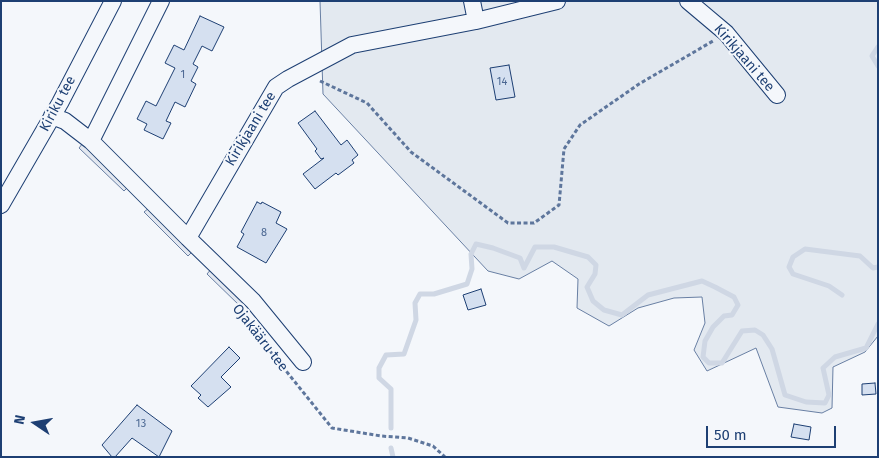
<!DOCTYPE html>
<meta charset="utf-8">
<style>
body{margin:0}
#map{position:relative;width:879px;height:458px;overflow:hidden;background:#f4f7fb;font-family:"Fira Sans",sans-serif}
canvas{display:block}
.frame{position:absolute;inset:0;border:2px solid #1d3f73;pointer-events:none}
.north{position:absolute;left:10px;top:398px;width:50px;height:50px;-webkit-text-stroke:4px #f4f7fb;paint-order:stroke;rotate:282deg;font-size:14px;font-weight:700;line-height:20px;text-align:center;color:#1d3f73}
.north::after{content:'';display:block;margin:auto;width:18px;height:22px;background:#1d3f73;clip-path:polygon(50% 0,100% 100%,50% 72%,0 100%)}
.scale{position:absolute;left:706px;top:426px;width:130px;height:22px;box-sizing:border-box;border:2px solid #1d3f73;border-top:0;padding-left:6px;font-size:15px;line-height:18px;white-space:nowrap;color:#1d3f73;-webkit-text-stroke:4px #f4f7fb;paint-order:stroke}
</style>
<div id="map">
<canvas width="879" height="458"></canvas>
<div class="frame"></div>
<div class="north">N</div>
<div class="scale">50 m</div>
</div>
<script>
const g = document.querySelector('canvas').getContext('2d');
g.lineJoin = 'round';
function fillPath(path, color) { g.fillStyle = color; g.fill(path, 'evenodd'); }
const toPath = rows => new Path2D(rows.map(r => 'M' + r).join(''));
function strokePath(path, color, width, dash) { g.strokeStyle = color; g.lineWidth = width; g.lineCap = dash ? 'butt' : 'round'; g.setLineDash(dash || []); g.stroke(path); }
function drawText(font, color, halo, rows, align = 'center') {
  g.font = font + ' "Fira Sans",sans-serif'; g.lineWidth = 4; g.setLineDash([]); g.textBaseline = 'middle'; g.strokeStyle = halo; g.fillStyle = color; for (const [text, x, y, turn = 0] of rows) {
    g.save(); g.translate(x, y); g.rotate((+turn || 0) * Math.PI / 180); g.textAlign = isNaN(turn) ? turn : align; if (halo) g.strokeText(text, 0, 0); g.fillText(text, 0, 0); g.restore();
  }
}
const green = toPath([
 [320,1,878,1,878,336,865,352,833,367,832,408,822,413,778,407,756,348,707,371,694,350,705,323,702,297,674,298,638,308,609,326,577,308,578,279,552,261,519,279,488,271,323,94,320,1]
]);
const parking = toPath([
 [83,143,128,187,124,191,79,148,83,143],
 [149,208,193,251,188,256,144,212,149,208],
 [212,268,245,300,240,306,207,274,212,268]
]);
const stream = toPath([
 [878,47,872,56,878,66],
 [842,295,829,286,793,274,789,267,793,257,805,249,860,256,873,268,878,267],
 [391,428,391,389,379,378,379,368,386,355,404,354,416,320,415,303,420,294,434,294,467,284,472,269,471,254,476,244,493,248,520,258,524,268,535,247,554,247,588,257,596,265,595,274,587,287,593,301,604,310,622,315,648,295,702,281,715,287,734,297,738,305,732,315,724,316,713,327,705,341,703,357,709,363,722,363,742,331,755,330,763,335,772,349,785,395,806,402,825,403,829,395,823,368,835,357,866,348,878,324],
 [391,448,393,457]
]);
const building = toPath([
 [200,16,224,27,212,51,202,46,193,64,198,67,191,81,196,84,185,107,175,102,166,121,171,123,163,139,144,130,147,124,137,119,146,101,156,106,175,68,165,63,174,45,184,50,200,16],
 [509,65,515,97,496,100,490,68,509,65],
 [315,111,341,145,347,140,358,155,352,160,354,163,338,175,336,173,315,189,303,174,324,158,321,159,315,151,317,149,298,123,315,111],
 [257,202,261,204,262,202,281,212,276,223,287,229,266,263,237,247,244,234,241,232,257,202],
 [481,289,486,305,468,310,463,295,481,289],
 [229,347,240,358,221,377,231,387,208,407,198,398,201,395,191,386,229,347],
 [875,383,876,394,862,395,862,384,875,383],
 [137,405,172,431,159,457,132,438,115,457,112,457,102,445,137,405],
 [794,424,811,427,809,440,791,437,794,424]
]);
const path = toPath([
 [320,81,367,103,411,152,508,223,534,223,559,205,564,149,580,125,639,84,713,41],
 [262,341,332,428,381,436,408,438,433,446,445,457]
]);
const street = toPath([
 [688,1,726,33,777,95],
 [476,21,557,1],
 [52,116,65,121,91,141,188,238,276,87,288,79,352,45,476,21,472,1],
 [91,141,161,1],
 [1,205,60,103,113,1],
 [188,238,253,301,303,362]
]);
const numberNames = [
 ["1",183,75],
 ["14",502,82],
 ["8",264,233],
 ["13",141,424]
];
const streetNames = [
 ["Kirikjaani tee",744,58,49],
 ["Kiriku tee",58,104,-62],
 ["Kirikjaani tee",251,129,-59],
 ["Ojakääru tee",260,338,52]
];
fillPath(green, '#e3e9f0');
strokePath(green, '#687fa3', 1);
fillPath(parking, '#e3e8f0');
strokePath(parking, '#687fa3', 1);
strokePath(stream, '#cfd7e4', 5);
fillPath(building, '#d5e0f0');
strokePath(building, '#1d3f73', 1);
strokePath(street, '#1d3f73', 18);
strokePath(path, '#5e769c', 3, [4, 2.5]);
strokePath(street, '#f4f7fb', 16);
drawText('11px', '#4b6792', null, numberNames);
drawText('14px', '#1d3f73', '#f4f7fb', streetNames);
</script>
